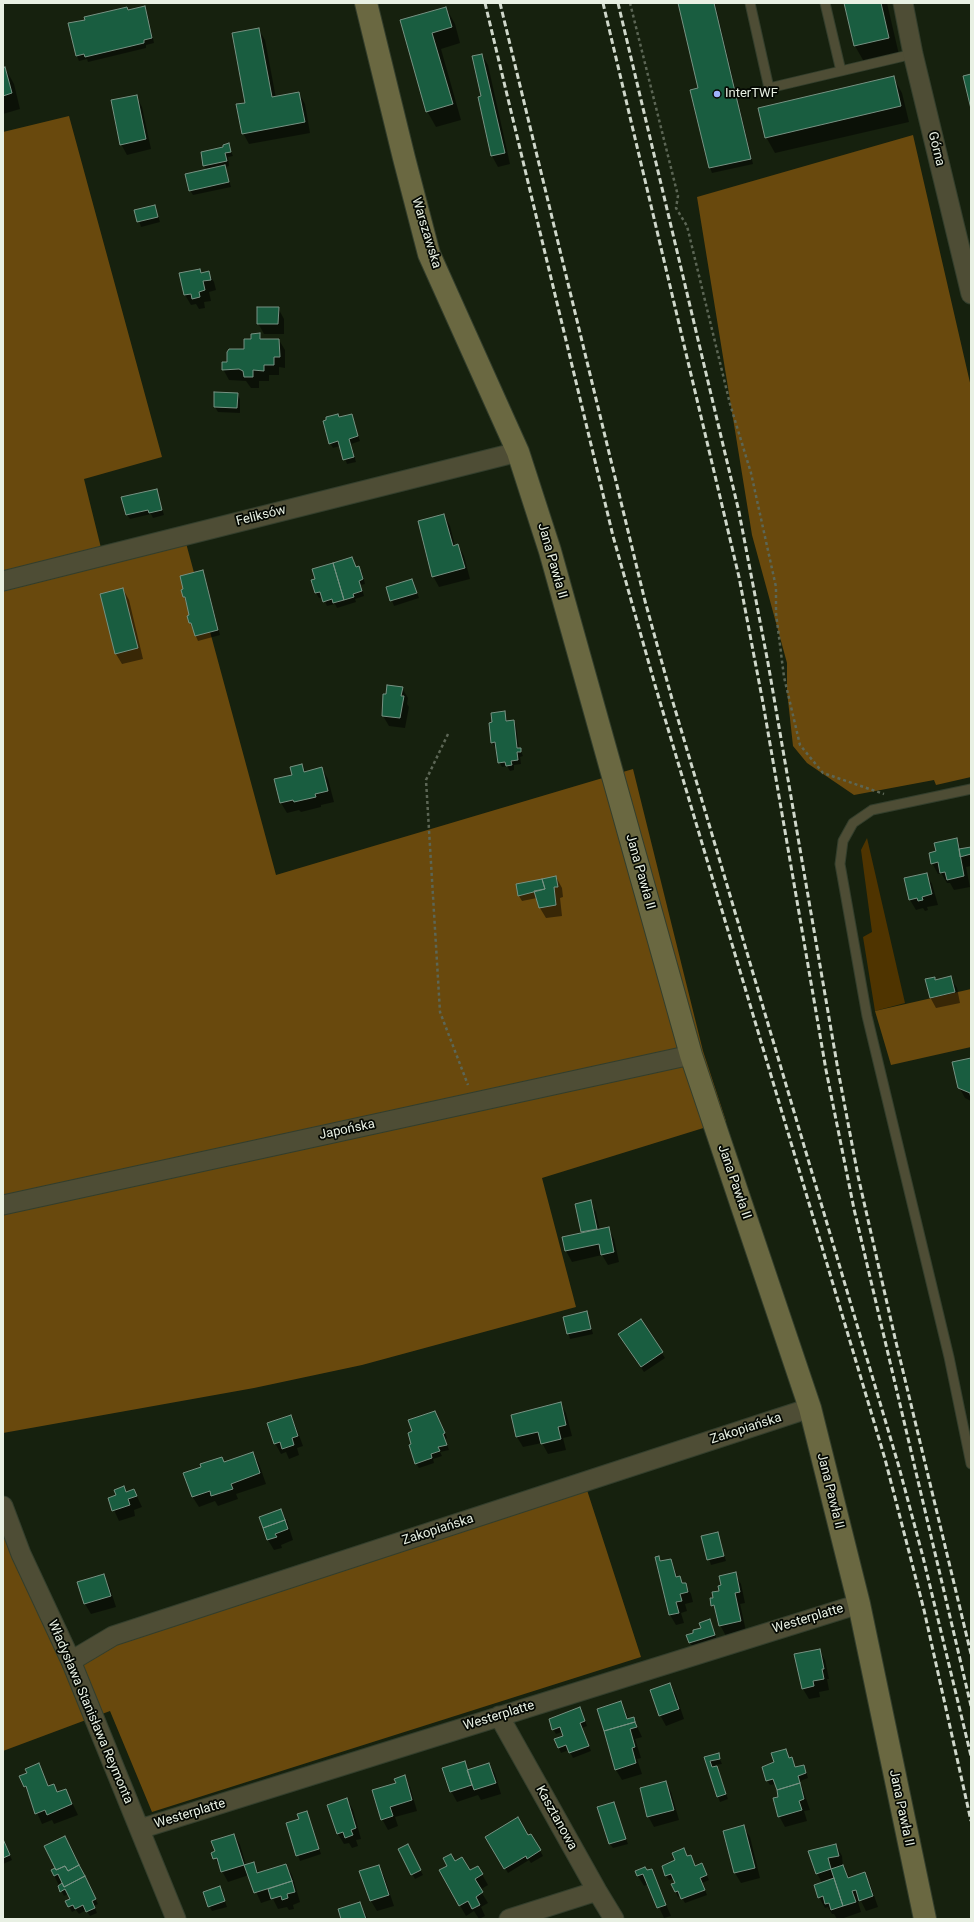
<!DOCTYPE html>
<meta charset="utf-8">
<style>
body{margin:0}
#map{position:relative;width:974px;height:1922px;overflow:hidden;background:#16210e;font-family:Roboto,sans-serif}
canvas{display:block}
.frame{position:absolute;inset:0;border:4px solid #e8f0e3;pointer-events:none}
</style>
<div id="map">
<canvas width="974" height="1922"></canvas>
<div class="frame"></div>
</div>
<script>
const g = document.querySelector('canvas').getContext('2d');
g.lineJoin = 'round';
function fillPath(path, color) { g.fillStyle = color; g.fill(path, 'evenodd'); }
const toPath = rows => new Path2D(rows.map(r => 'M' + r).join(''));
function strokePath(path, color, width, dash) { g.strokeStyle = color; g.lineWidth = width; g.lineCap = dash ? 'butt' : 'round'; g.setLineDash(dash || []); g.stroke(path); }
function drawText(font, color, halo, rows, align = 'center') {
  g.font = font + ' Roboto,sans-serif'; g.lineWidth = 3.5; g.setLineDash([]); g.textBaseline = 'middle'; g.strokeStyle = halo; g.fillStyle = color; for (const [text, x, y, turn = 0] of rows) {
    g.save(); g.translate(x, y); g.rotate((+turn || 0) * Math.PI / 180); g.textAlign = isNaN(turn) ? turn : align; if (halo) g.strokeText(text, 0, 0); g.fillText(text, 0, 0); g.restore();
  }
}
const green = toPath([
 [867,838,905,1003,875,1011,863,937,872,932,861,850]
]);
const forest = toPath([
 [69,116,162,457,84,479,102,552,183,532,276,875,633,769,703,1051,726,1121,542,1178,576,1307,362,1365,254,1388,3,1433,3,132],
 [913,135,971,387,971,777,936,785,934,780,854,795,807,763,793,746,787,691,787,663,752,535,697,197],
 [971,989,971,1047,891,1065,875,1011],
 [587,1490,641,1657,152,1812,110,1711,3,1751,3,1526,63,1668,117,1642]
]);
const shadow = toPath([
 [679,3,715,3,753,164,712,173,710,168,691,91,700,89],
 [845,3,887,3,900,59,867,67,855,46],
 [144,7,147,12,154,43,146,45,146,48,88,62,87,59,79,61,77,56,128,10],
 [446,8,455,24,460,43,441,49,461,120,436,127,427,111,401,21],
 [259,30,265,40,276,98,299,93,305,104,310,133,249,144,243,133],
 [482,55,488,65,510,164,498,167,492,156,479,98,482,97],
 [5,68,14,84,20,109,3,114,3,69],
 [893,77,902,93,909,122,775,153,766,137],
 [136,96,142,107,151,149,127,155,121,144],
 [228,145,233,156,228,157,229,166,225,167,231,187,193,195,190,190,207,170,204,165],
 [155,206,160,222,141,227,136,210],
 [200,270,202,274,208,272,214,282,216,290,209,292,211,301,204,302,205,308,199,309,196,304,191,305,185,295],
 [278,308,284,319,284,334,264,334,258,323],
 [259,334,262,340,279,340,285,350,285,368,279,367,279,375,269,375,269,381,259,381,259,388,251,388,246,381,229,380,223,369,228,363,245,350],
 [237,394,240,399,240,413,218,412,215,407],
 [351,415,360,441,351,444,356,462,347,464,340,446,333,448,330,443,339,418],
 [156,490,164,515,153,518,151,514,130,519,127,515],
 [444,515,450,526,455,546,458,545,464,556,470,579,439,587,433,576],
 [352,558,356,568,359,567,362,572,365,584,361,585,364,596,355,599,356,602,337,608,335,604,327,606,323,597,319,598,316,593,317,579],
 [202,571,205,576,220,635,198,641,190,623,191,616,184,597],
 [412,580,419,598,394,606,387,588],
 [123,589,129,600,143,659,122,664,116,654],
 [402,688,408,698,407,704,409,707,405,728,389,726,383,716],
 [504,712,508,722,514,721,516,726,519,749,520,749,523,756,520,757,521,764,514,765,514,770,510,771,507,766,502,767,499,762,497,747,495,747,492,742,493,723],
 [302,765,306,772,322,768,328,779,334,802,321,805,321,807,301,812,299,810,287,813,281,803,275,780,293,775],
 [956,840,962,850,971,848,971,866,966,867,970,887,954,890,950,883,947,883,941,873,938,874,932,863,937,852],
 [926,874,932,884,938,905,927,907,928,910,925,911,923,908,916,910,910,900],
 [556,877,562,888,563,897,560,898,562,916,546,918,540,908,537,898,522,901,519,896],
 [950,977,957,988,960,1003,936,1008,930,997,934,978,936,980],
 [971,1059,971,1101,965,1098,959,1087],
 [590,1202,596,1212,600,1230,608,1228,614,1239,619,1262,608,1265,602,1255,572,1262,566,1251,564,1238,582,1233,576,1205],
 [587,1312,593,1334,570,1339,564,1317],
 [640,1320,665,1358,644,1372,622,1339],
 [560,1403,566,1413,572,1436,563,1438,566,1450,548,1454,542,1443,523,1447,517,1437],
 [290,1416,296,1427,303,1446,297,1448,299,1455,289,1459,286,1452,281,1454,275,1443],
 [438,1417,447,1438,445,1439,449,1450,440,1452,442,1456,433,1459,434,1463,419,1468,416,1463],
 [253,1453,259,1464,266,1484,236,1494,238,1499,218,1506,215,1501,199,1507,192,1496,224,1463],
 [134,1490,142,1507,134,1510,135,1516,119,1521,109,1499],
 [281,1510,287,1521,293,1540,281,1545,282,1548,274,1550,268,1540],
 [717,1534,726,1561,711,1565,702,1537],
 [658,1557,661,1562,671,1560,678,1578,685,1584,691,1594,693,1602,685,1604,687,1611,681,1613,684,1623,676,1625,670,1615],
 [735,1574,741,1584,745,1603,740,1604,746,1631,726,1636,720,1625,711,1599,714,1598],
 [103,1575,109,1585,116,1607,91,1614,85,1604,79,1583],
 [709,1620,717,1640,693,1647,690,1643],
 [819,1650,825,1660,829,1679,827,1679,829,1690,819,1692,820,1697,809,1699,803,1689],
 [670,1684,676,1695,684,1719,666,1726,660,1715],
 [621,1703,629,1720,633,1718,642,1737,635,1739,641,1758,637,1759,642,1774,622,1780,616,1770,599,1709],
 [582,1713,587,1726,582,1728,591,1751,573,1758,569,1750,561,1753,555,1739,564,1736,562,1732,556,1734,553,1729],
 [786,1750,789,1759,792,1758,796,1768,803,1766,806,1771,808,1778,800,1781,810,1810,804,1811,807,1821,785,1827,779,1816,780,1797,776,1784,770,1785,767,1780,775,1763],
 [718,1755,722,1764,715,1765,728,1799,720,1802,705,1758],
 [464,1762,469,1770,489,1764,495,1774,501,1794,481,1800,478,1795,457,1802,451,1791],
 [38,1764,49,1787,58,1793,66,1790,78,1815,54,1824,52,1820,42,1824,21,1777,28,1774],
 [404,1777,410,1787,417,1811,395,1817,398,1826,388,1830,382,1819,397,1783],
 [665,1782,671,1792,679,1820,654,1827,648,1816],
 [347,1799,353,1810,361,1839,356,1840,358,1846,352,1848,349,1843,344,1844,338,1834],
 [613,1803,628,1844,613,1848,610,1844],
 [306,1812,321,1854,300,1861,287,1824,300,1820],
 [743,1826,750,1837,760,1878,741,1883,735,1873,725,1831],
 [234,1835,240,1845,246,1865,253,1863,259,1873,286,1865,292,1875,300,1902,293,1905,294,1909,289,1910,287,1907,278,1909,273,1899,261,1903,249,1875,228,1882,212,1853,216,1852],
 [531,1835,543,1856,531,1863,529,1860,508,1873,487,1837],
 [65,1837,98,1904,94,1906,97,1913,90,1916,86,1910,79,1914,76,1910,72,1912,66,1901,71,1899,68,1894,64,1896,52,1871,56,1869],
 [3,1840,12,1860,3,1864],
 [407,1845,423,1875,415,1879,399,1849],
 [836,1845,842,1856,843,1866,850,1878,864,1873,870,1884,878,1907,866,1911,861,1901,858,1902,861,1912,841,1919,837,1919,834,1914,832,1914,828,1907,825,1908,819,1897,822,1883,817,1873],
 [684,1849,688,1857,690,1856,696,1867,702,1865,709,1880,702,1883,707,1895,685,1903,681,1896,678,1897,676,1892,673,1885,676,1883,674,1878,669,1880,666,1875],
 [455,1862,470,1872,478,1867,488,1885,480,1890,488,1903,481,1907,485,1916,479,1919,474,1911,466,1916,440,1871],
 [378,1866,384,1876,394,1906,377,1911,371,1901,361,1872],
 [651,1870,671,1916,664,1918,648,1884,644,1886,638,1876],
 [220,1888,227,1907,212,1911,209,1906],
 [360,1903,368,1919,342,1919]
]);
const building = toPath([
 [678,3,714,3,751,159,709,168,690,90,698,88,678,3],
 [844,3,881,3,889,38,854,46,844,3],
 [145,6,152,38,144,40,144,43,85,57,84,54,76,56,68,23,85,20,84,17,127,7,128,10,145,6],
 [446,7,452,27,432,33,453,104,426,112,400,20,446,7],
 [259,28,272,97,299,92,305,122,242,134,236,104,245,103,232,33,259,28],
 [482,54,505,153,491,156,478,97,481,96,472,56,482,54],
 [5,67,12,93,3,96,3,68,5,67],
 [971,74,971,109,963,76,971,74],
 [894,76,901,106,765,138,758,108,894,76],
 [137,95,146,139,120,145,111,100,137,95],
 [229,143,231,152,225,153,227,161,203,166,201,152,223,147,223,145,229,143],
 [225,165,229,182,189,191,185,174,225,165],
 [155,205,158,217,137,222,134,210,155,205],
 [200,269,201,273,209,271,211,280,203,281,205,290,199,292,200,297,192,299,191,294,184,295,179,273,200,269],
 [257,307,279,307,278,324,257,324,257,307],
 [260,333,260,339,279,339,280,357,274,357,274,365,264,365,264,371,253,370,253,377,244,377,243,371,239,369,222,370,222,362,227,362,227,352,229,349,244,349,244,339,251,339,251,334,260,333],
 [214,392,238,393,237,408,214,407,214,392],
 [338,414,339,417,352,414,358,436,349,439,354,457,343,460,338,441,329,444,323,421,326,420,326,417,338,414],
 [157,489,162,510,149,513,148,510,126,515,121,497,157,489],
 [444,514,453,546,458,544,465,568,432,577,418,521,444,514],
 [352,557,356,567,359,566,363,579,359,581,362,591,353,594,354,597,344,600,333,563,352,557],
 [333,563,344,600,333,603,332,599,323,602,320,592,315,593,311,580,315,579,312,569,333,563],
 [203,570,218,630,195,636,191,623,189,623,187,616,189,615,185,597,183,597,181,590,183,589,180,576,203,570],
 [412,579,417,593,390,601,386,587,412,579],
 [123,588,138,648,115,654,100,594,123,588],
 [387,685,403,687,401,696,404,696,400,718,382,716,383,694,386,694,387,685],
 [505,711,506,721,514,720,517,748,521,748,521,752,517,752,518,760,511,761,512,765,506,766,505,762,498,763,495,742,491,743,489,723,492,722,491,713,505,711],
 [302,764,304,772,322,767,328,791,315,794,316,797,294,802,293,800,280,803,274,779,292,775,290,767,302,764],
 [957,838,964,876,947,880,945,872,940,873,938,862,931,864,929,853,936,851,934,843,957,838],
 [971,847,971,854,960,857,959,849,971,847],
 [927,873,932,894,922,897,923,900,918,901,917,898,909,900,904,878,927,873],
 [556,876,558,887,554,887,556,905,539,908,534,891,545,889,542,879,556,876],
 [542,879,545,889,518,896,516,884,542,879],
 [951,976,955,992,930,998,925,979,935,977,935,980,951,976],
 [971,1058,971,1099,970,1093,958,1088,952,1062,971,1058],
 [591,1200,597,1229,581,1232,575,1204,591,1200],
 [609,1227,614,1252,601,1255,599,1244,565,1251,562,1237,609,1227],
 [587,1311,591,1329,567,1334,563,1317,587,1311],
 [641,1319,663,1352,641,1367,618,1334,641,1319],
 [561,1402,566,1425,558,1427,561,1439,541,1444,538,1432,516,1437,511,1415,561,1402],
 [435,1411,445,1433,443,1434,447,1445,438,1447,440,1451,431,1454,432,1458,415,1464,409,1445,411,1444,408,1433,412,1431,408,1420,435,1411],
 [291,1415,298,1436,292,1438,294,1445,282,1449,280,1442,274,1444,267,1423,291,1415],
 [253,1452,260,1473,231,1484,233,1489,211,1496,210,1491,192,1497,183,1473,201,1467,200,1464,222,1457,224,1462,253,1452],
 [124,1486,126,1492,134,1489,137,1496,128,1499,130,1505,112,1511,108,1498,116,1495,114,1490,124,1486],
 [281,1509,285,1520,263,1528,259,1517,281,1509],
 [285,1520,288,1529,275,1534,277,1537,267,1540,263,1528,285,1520],
 [718,1532,724,1556,707,1560,701,1536,718,1532],
 [659,1556,660,1561,671,1559,676,1577,680,1576,682,1583,686,1583,688,1592,680,1594,682,1601,676,1602,679,1613,669,1615,655,1557,659,1556],
 [736,1572,740,1592,735,1593,741,1621,719,1626,714,1605,711,1606,710,1598,713,1598,712,1592,719,1591,718,1586,721,1585,719,1576,736,1572],
 [104,1574,111,1596,84,1604,77,1582,104,1574],
 [710,1619,715,1635,689,1643,686,1635,693,1633,693,1630,701,1628,699,1623,710,1619],
 [820,1649,824,1669,822,1669,824,1679,813,1681,814,1686,802,1689,794,1654,820,1649],
 [670,1683,679,1709,659,1716,650,1690,670,1683],
 [621,1701,627,1719,634,1717,635,1722,604,1731,597,1709,621,1701],
 [580,1707,585,1721,580,1723,589,1746,569,1753,566,1745,558,1748,554,1739,563,1736,560,1727,552,1730,549,1719,580,1707],
 [635,1722,637,1727,630,1729,635,1747,632,1748,636,1763,615,1770,604,1731,635,1722],
 [786,1749,789,1758,792,1757,795,1767,804,1765,806,1773,798,1776,800,1783,777,1790,773,1779,766,1781,762,1767,774,1762,771,1753,786,1749],
 [719,1753,720,1759,710,1761,712,1767,717,1766,726,1794,717,1797,704,1757,719,1753],
 [465,1761,472,1785,450,1792,442,1768,465,1761],
 [39,1763,48,1786,54,1784,57,1792,66,1789,72,1804,47,1815,45,1810,35,1814,26,1786,24,1787,19,1776,27,1773,25,1769,39,1763],
 [489,1763,496,1783,474,1790,467,1770,489,1763],
 [405,1775,412,1800,390,1807,393,1816,381,1820,372,1790,396,1783,394,1779,405,1775],
 [666,1781,674,1810,647,1817,640,1788,666,1781],
 [800,1783,804,1799,799,1801,802,1810,778,1817,773,1798,778,1797,777,1790,800,1783],
 [347,1798,356,1828,351,1830,353,1835,345,1838,343,1832,337,1834,327,1805,347,1798],
 [614,1802,626,1839,609,1844,597,1807,614,1802],
 [307,1811,319,1849,296,1856,286,1823,299,1819,297,1814,307,1811],
 [518,1817,528,1835,531,1834,541,1850,527,1859,526,1856,504,1869,485,1837,518,1817],
 [744,1825,755,1868,734,1873,723,1831,744,1825],
 [234,1834,244,1865,221,1872,217,1858,213,1859,211,1853,215,1851,211,1841,234,1834],
 [65,1836,79,1865,68,1871,65,1866,56,1870,44,1846,65,1836],
 [3,1839,10,1855,3,1858,3,1839],
 [408,1844,421,1870,411,1875,398,1849,408,1844],
 [836,1844,839,1856,828,1858,831,1869,816,1874,808,1851,836,1844],
 [684,1848,687,1856,691,1855,695,1866,702,1863,707,1875,700,1878,705,1890,681,1899,678,1891,675,1892,671,1884,675,1883,671,1874,665,1876,662,1866,675,1860,672,1853,684,1848],
 [451,1854,455,1861,462,1857,470,1870,478,1866,483,1874,475,1879,483,1892,476,1897,480,1905,472,1909,468,1901,459,1906,439,1870,447,1866,443,1858,451,1854],
 [254,1862,257,1873,286,1864,292,1881,254,1893,244,1865,254,1862],
 [79,1865,85,1876,64,1887,58,1874,54,1876,51,1870,55,1868,56,1870,65,1866,68,1871,79,1865],
 [379,1865,389,1895,370,1901,359,1871,379,1865],
 [843,1865,848,1878,865,1872,873,1896,859,1901,856,1890,852,1891,856,1902,843,1906,831,1869,843,1865],
 [645,1867,647,1870,652,1869,666,1905,657,1908,643,1874,637,1876,635,1871,645,1867],
 [85,1876,96,1899,92,1901,95,1908,86,1912,83,1905,75,1909,73,1905,68,1907,65,1901,70,1899,65,1889,60,1892,58,1886,62,1883,64,1887,85,1876],
 [834,1878,843,1906,831,1910,829,1903,825,1904,823,1896,818,1898,814,1885,834,1878],
 [292,1881,295,1892,287,1894,288,1898,282,1900,281,1896,271,1899,268,1889,292,1881],
 [220,1886,225,1901,208,1907,203,1892,220,1886],
 [360,1902,366,1919,341,1919,338,1909,360,1902]
]);
const path = toPath([
 [630,3,678,196,676,208,687,226,730,404,751,473,776,587,776,613,784,677,800,745,823,773,884,794],
 [448,734,426,780,440,1012,468,1085]
]);
const lane = toPath([
 [750,3,769,88,913,54],
 [825,3,841,71],
 [971,789,872,810,853,823,843,841,840,864,867,1016,949,1357,971,1464]
]);
const street = toPath([
 [903,3,913,54,971,294],
 [3,581,518,452],
 [3,1205,691,1055],
 [3,1506,21,1554,71,1661,176,1919],
 [71,1661,113,1636,810,1408],
 [499,1716,597,1891,614,1919],
 [140,1829,859,1604],
 [509,1919,597,1891]
]);
const secondary = toPath([
 [366,3,404,158,429,254,518,452,550,551,691,1055,810,1408,859,1604,925,1919]
]);
const rail = toPath([
 [485,3,613,536,655,685,885,1459,924,1610,971,1821],
 [500,3,645,601,672,699,899,1467,923,1557,971,1756],
 [603,3,739,577,763,703,826,1070,854,1209,971,1706],
 [618,3,739,512,768,663,838,1070,858,1176,895,1338,971,1654]
]);
const markers = [
 [717,94,4,"#9eb3fd"]
];
const poiNames = [
 ["InterTWF",725,94]
];
const streetNames = [
 ["Górna",936,149,76],
 ["Warszawska",426,233,73],
 ["Feliksów",261,516,-14],
 ["Jana Pawła II",552,561,74],
 ["Jana Pawła II",640,872,74],
 ["Japońska",347,1130,-12],
 ["Jana Pawła II",734,1182,71],
 ["Zakopiańska",746,1429,-18],
 ["Jana Pawła II",830,1491,76],
 ["Zakopiańska",438,1530,-18],
 ["Westerplatte",808,1619,-17],
 ["Władysława Stanisława Reymonta",90,1712,67],
 ["Westerplatte",499,1716,-17],
 ["Jana Pawła II",901,1808,78],
 ["Westerplatte",190,1814,-17],
 ["Kasztanowa",556,1818,61]
];
fillPath(green, '#4f3400');
fillPath(forest, '#69490d');
fillPath(shadow, '#0007');
fillPath(building, '#195d40');
strokePath(building, '#779283', 1);
strokePath(lane, '#333e2c', 11);
strokePath(street, '#333e2c', 21);
strokePath(secondary, '#333e2c', 24);
strokePath(path, '#5c6655', 2.5, [3, 3]);
strokePath(lane, '#4e4d35', 9);
strokePath(street, '#4e4d35', 19);
strokePath(secondary, '#6a6841', 22);
strokePath(rail, '#d0d8cb', 3, [6, 3]);
for (const [x, y, r, color] of markers) { const dot = new Path2D(); dot.arc(x, y, r, 0, 2 * Math.PI); g.fillStyle = color; g.fill(dot); strokePath(dot, '#050903', 1.5); }
drawText('13px', '#e8f0e3', '#050903', poiNames, 'left');
drawText('13px', '#e8f0e3', '#050903', streetNames);
</script>
